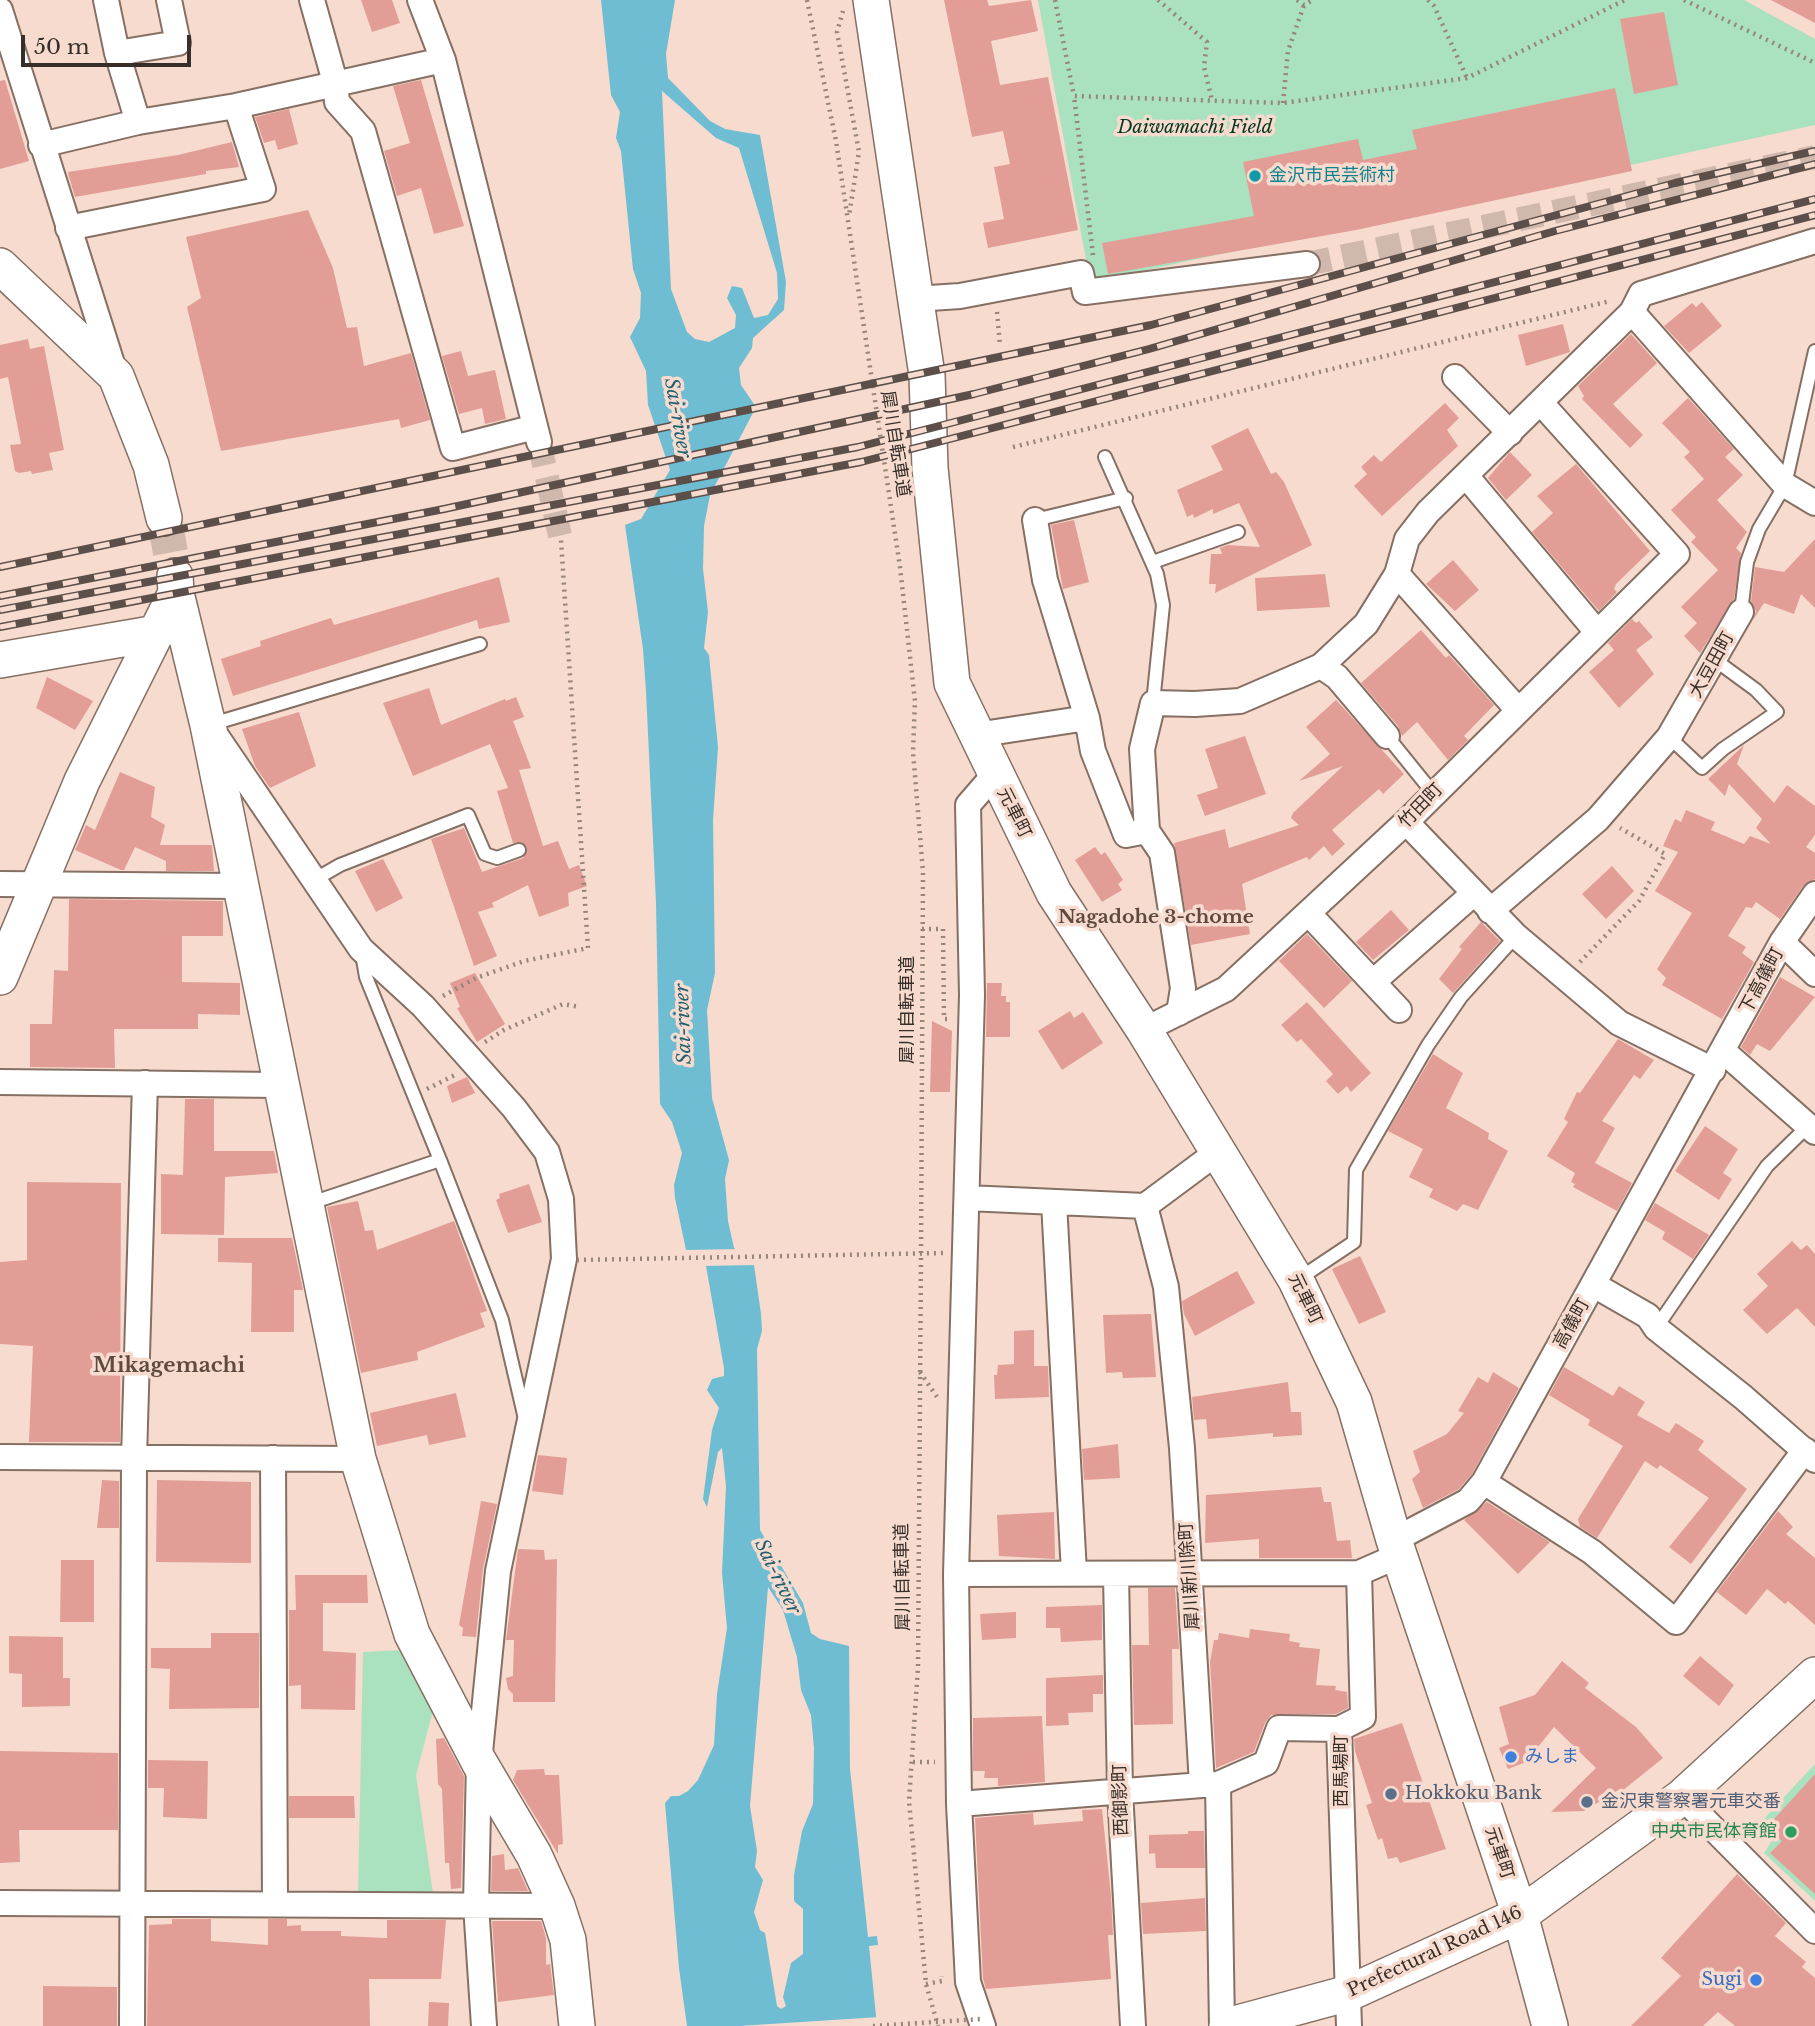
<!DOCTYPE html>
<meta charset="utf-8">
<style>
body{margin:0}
#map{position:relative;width:1815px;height:2026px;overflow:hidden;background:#f6dbce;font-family:"Libre Baskerville",serif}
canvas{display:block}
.scale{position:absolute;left:21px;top:35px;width:170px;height:32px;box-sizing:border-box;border:4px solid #382e29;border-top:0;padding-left:9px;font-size:21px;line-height:24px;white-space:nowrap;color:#382e29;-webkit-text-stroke:5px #f6dbce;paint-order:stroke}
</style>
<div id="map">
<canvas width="1815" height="2026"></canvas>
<div class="scale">50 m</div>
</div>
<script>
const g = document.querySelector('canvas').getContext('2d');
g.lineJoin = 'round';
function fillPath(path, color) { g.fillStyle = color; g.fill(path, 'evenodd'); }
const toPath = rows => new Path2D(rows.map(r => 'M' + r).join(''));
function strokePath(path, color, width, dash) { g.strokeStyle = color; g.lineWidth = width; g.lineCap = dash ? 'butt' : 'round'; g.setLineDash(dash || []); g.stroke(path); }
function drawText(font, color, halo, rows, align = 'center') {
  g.font = font + ' "Libre Baskerville","Noto Sans JP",serif'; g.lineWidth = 7; g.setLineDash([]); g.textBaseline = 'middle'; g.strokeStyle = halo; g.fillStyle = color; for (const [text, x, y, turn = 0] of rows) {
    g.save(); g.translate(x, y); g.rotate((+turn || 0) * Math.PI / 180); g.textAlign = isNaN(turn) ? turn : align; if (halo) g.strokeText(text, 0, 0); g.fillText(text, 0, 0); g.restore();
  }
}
const green = toPath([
 [1038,0,1744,0,1815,39,1815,125,1096,281,1089,276],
 [404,1650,435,1703,416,1775,433,1894,358,1895,363,1652],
 [1815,1764,1815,1901,1764,1853,1773,1839,1759,1824]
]);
const water = toPath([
 [601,0,675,0,666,54,668,78,710,121,725,129,760,135,786,282,784,310,753,338,752,348,739,368,741,385,756,407,710,495,704,526,703,569,708,612,704,648,709,655,718,747,713,820,715,973,707,1010,712,1098,729,1160,725,1179,728,1221,734,1248,754,1265,761,1314,762,1331,757,1349,760,1530,803,1603,811,1633,820,1639,849,1646,850,1769,868,1937,877,1936,878,1945,869,1946,877,2026,687,2026,679,1968,665,1803,671,1796,679,1796,688,1791,698,1780,714,1745,717,1694,727,1628,722,1573,726,1486,722,1448,718,1452,707,1507,703,1499,712,1430,719,1408,707,1390,712,1379,724,1376,724,1368,706,1266,686,1250,675,1198,674,1185,682,1153,672,1122,660,1104,656,903,646,691,643,649,625,525,641,519,670,470,648,405,646,371,630,337,640,318,641,293,633,269,621,151,616,138,620,112,611,95],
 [662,91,716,138,739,148,777,273,778,299,768,315,754,318,742,288,732,286,727,298,736,315,735,328,709,342,695,339,687,332,671,289],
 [768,1587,783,1610,797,1657,801,1690,811,1715,814,1748,813,1804,802,1831,794,1875,794,1901,803,1909,803,1954,791,1963,783,1997,786,2006,781,2009,777,2006,765,1933,760,1930,754,1912,763,1880,755,1867,757,1851,750,1806]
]);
const pier = toPath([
 [740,1249,758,1265,700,1266,683,1250],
 [879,2017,880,2026,739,2026,864,2018]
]);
const building = toPath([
 [361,0,392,0,400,23,372,32],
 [944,0,987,0,989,6,1031,0,1038,31,991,41,1000,85,1048,77,1078,230,988,248,983,223,1004,219,994,167,1010,164,1003,131,972,137],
 [1771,0,1815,0,1815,23],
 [1664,12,1678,85,1634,94,1620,19],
 [5,80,29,161,0,169,0,81],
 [421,80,464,226,434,234,421,188,397,196,384,151,410,143,393,86],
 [1615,88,1632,171,1356,230,1108,274,1102,243,1254,216,1243,162,1358,139,1363,160,1417,149,1412,130],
 [289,109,298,144,278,150,275,140,264,143,255,117],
 [232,142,239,167,206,171,206,174,75,197,69,177,68,172,178,155],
 [308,210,333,268,347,328,357,327,364,366,411,353,430,420,401,428,399,419,221,451,187,307,201,298,186,237],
 [1702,302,1722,326,1689,353,1664,326,1692,303,1696,307],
 [1563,324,1570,352,1526,366,1518,335],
 [1631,334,1657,363,1613,404,1643,435,1630,448,1582,399,1584,396,1578,386],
 [28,339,30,349,44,346,64,450,49,453,53,470,32,474,31,471,19,473,15,471,10,445,21,444,8,377,0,379,0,345],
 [461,351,468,376,495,370,506,419,485,424,482,408,459,414,442,356],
 [1688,398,1734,449,1725,457,1743,475,1717,500,1747,532,1736,548,1741,553,1734,599,1700,653,1684,636,1697,623,1681,607,1718,570,1691,542,1696,537,1671,510,1704,479,1684,457,1690,452,1662,423],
 [1445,403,1459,418,1447,430,1458,446,1382,516,1354,486,1367,474,1361,467,1374,455,1381,462],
 [1248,428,1271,474,1276,472,1284,482,1312,545,1215,593,1216,584,1209,584,1211,554,1222,554,1220,548,1228,545,1260,547,1239,503,1213,514,1213,509,1194,518,1193,514,1187,517,1177,490,1223,470,1211,446],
 [1510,452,1532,475,1506,500,1488,478],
 [1576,464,1650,551,1616,584,1614,589,1617,592,1599,611,1532,532,1553,513,1537,496],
 [1074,520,1089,582,1063,589,1051,525],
 [1815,539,1815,608,1801,594,1794,614,1764,603,1753,620,1756,611,1751,602,1755,567,1784,572],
 [1453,560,1479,590,1455,611,1426,584],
 [1325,574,1330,607,1257,611,1255,578],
 [499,577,510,622,479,629,477,620,233,696,221,659,261,646,260,641,331,618,334,625],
 [1632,619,1636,623,1639,621,1653,637,1636,650,1654,674,1619,708,1589,672,1614,650,1608,643],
 [1421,630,1446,658,1449,655,1494,705,1464,736,1468,740,1448,760,1417,722,1402,736,1398,726,1361,683],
 [47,677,93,701,75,730,36,708],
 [429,688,441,725,505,699,506,701,516,697,524,717,513,721,531,768,519,770,543,846,558,841,569,869,579,865,587,886,568,893,569,906,539,917,528,885,492,903,494,907,478,912,497,956,474,966,431,839,464,828,482,872,523,858,527,848,521,842,513,843,497,791,508,788,490,744,413,776,383,703],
 [1336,700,1404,774,1383,794,1379,789,1332,830,1345,844,1332,856,1324,846,1309,860,1307,857,1242,884,1250,934,1191,945,1174,843,1225,829,1229,848,1299,825,1291,818,1293,813,1343,766,1299,781,1330,754,1306,727],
 [299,712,316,766,270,788,255,766,242,729],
 [1245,736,1266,794,1205,816,1197,795,1218,788,1205,749],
 [1744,745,1737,764,1774,803,1787,785,1815,806,1815,835,1806,847,1815,853,1815,879,1803,886,1780,919,1756,902,1752,908,1746,907,1728,936,1746,947,1742,953,1754,962,1722,1019,1662,985,1666,978,1657,969,1692,913,1655,891,1678,852,1663,846,1675,819,1681,822,1686,810,1715,822,1711,830,1744,844,1750,836,1771,844,1756,828,1762,819,1729,784,1725,796,1708,779],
 [120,772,155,787,151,817,165,825,160,845,212,845,214,871,166,871,166,861,135,847,124,870,121,870,75,850,86,825,95,830],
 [1095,847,1101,855,1105,852,1123,880,1118,884,1122,890,1102,902,1075,860],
 [383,859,403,898,376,912,355,871],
 [1612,866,1634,891,1606,919,1582,894],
 [69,899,223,901,223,936,182,936,182,982,240,983,240,1015,198,1014,198,1029,114,1029,115,1068,30,1067,30,1024,52,1024,54,970,68,971],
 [1391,910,1409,930,1373,960,1356,942],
 [1481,922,1500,941,1453,993,1439,979,1462,949,1459,947],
 [1307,934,1352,981,1324,1008,1279,961],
 [475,973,505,1024,477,1042,457,1008,460,1007,450,983],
 [1780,977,1815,997,1770,1051,1757,1044,1750,1055,1741,1047],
 [987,983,1002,983,1001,996,1006,996,1006,1002,1010,1002,1010,1037,986,1037],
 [1307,1002,1371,1073,1351,1092,1347,1086,1338,1094,1326,1081,1333,1074,1301,1039,1297,1042,1281,1025],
 [1070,1011,1074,1018,1083,1012,1103,1043,1062,1070,1038,1031],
 [932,1021,952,1031,950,1092,930,1092],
 [1618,1039,1654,1060,1640,1079,1634,1075,1602,1121,1615,1128,1595,1163,1632,1183,1617,1211,1573,1187,1575,1184,1571,1182,1575,1173,1547,1156,1568,1122,1564,1119,1577,1092,1580,1093],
 [1433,1054,1463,1073,1446,1108,1489,1133,1488,1139,1508,1151,1478,1210,1463,1204,1457,1211,1429,1197,1433,1189,1409,1177,1423,1149,1388,1131],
 [467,1077,475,1093,452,1103,447,1086],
 [185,1099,214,1099,214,1151,274,1151,278,1173,225,1177,224,1235,161,1234,161,1174,183,1175],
 [1705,1126,1738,1149,1723,1173,1732,1179,1719,1200,1675,1171],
 [27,1182,121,1183,120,1442,29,1442,33,1346,0,1344,0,1262,27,1260],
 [529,1184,542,1222,508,1233,496,1200,500,1198,499,1194],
 [358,1201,365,1231,373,1230,377,1250,454,1221,487,1311,480,1313,485,1327,417,1352,418,1360,361,1373,327,1207],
 [1655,1203,1709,1235,1693,1259,1662,1239,1665,1232,1645,1220],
 [218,1238,292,1238,303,1290,294,1290,294,1332,251,1332,252,1263,218,1262],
 [1792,1241,1801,1250,1807,1245,1815,1254,1815,1327,1797,1308,1767,1334,1743,1310,1768,1286,1757,1274],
 [1360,1256,1386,1312,1359,1324,1332,1269],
 [1237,1271,1255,1303,1195,1336,1184,1314,1182,1301],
 [1151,1314,1156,1377,1123,1378,1122,1372,1106,1373,1103,1315],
 [1034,1330,1034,1366,1048,1366,1049,1397,995,1399,994,1375,997,1375,998,1365,1014,1364,1014,1331],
 [1564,1367,1613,1396,1619,1386,1645,1402,1637,1415,1669,1433,1676,1423,1704,1441,1698,1450,1747,1489,1691,1564,1669,1547,1709,1498,1660,1465,1657,1469,1645,1461,1597,1538,1580,1527,1578,1519,1623,1446,1588,1425,1590,1420,1549,1395],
 [1493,1372,1519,1388,1472,1474,1459,1489,1423,1508,1412,1479,1420,1472,1413,1451,1447,1434,1464,1413,1458,1411,1478,1377,1488,1383],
 [1288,1382,1291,1412,1301,1412,1302,1435,1273,1437,1273,1433,1208,1439,1206,1419,1194,1420,1192,1397],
 [456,1393,466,1437,429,1445,427,1435,377,1446,370,1413],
 [1118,1444,1120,1478,1084,1480,1082,1449],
 [538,1455,567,1458,563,1495,532,1491],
 [102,1480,119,1481,119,1528,97,1528],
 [157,1480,251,1482,251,1563,156,1562],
 [1321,1487,1324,1502,1331,1502,1337,1541,1350,1540,1352,1558,1259,1558,1259,1539,1205,1543,1206,1495],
 [481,1501,497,1504,483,1569,476,1637,462,1636,463,1628,459,1625],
 [1487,1502,1550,1542,1518,1574,1464,1520],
 [1778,1511,1793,1527,1786,1534,1815,1558,1815,1625,1788,1601,1785,1604,1767,1589,1746,1615,1717,1592],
 [1054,1512,1055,1559,999,1556,997,1515],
 [518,1549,544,1550,545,1560,557,1559,555,1702,513,1702,513,1694,508,1689,506,1678,513,1676,514,1640,506,1640],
 [61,1560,94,1560,94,1622,60,1622],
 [295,1575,367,1575,368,1603,323,1603,323,1651,356,1653,355,1710,301,1709,301,1685,289,1686,289,1610,296,1610],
 [1148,1588,1175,1588,1179,1649,1172,1649,1173,1724,1134,1725,1132,1645,1149,1645],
 [1102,1605,1102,1640,1061,1642,1060,1628,1046,1628,1046,1607],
 [1016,1612,1016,1638,982,1640,980,1614],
 [1250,1629,1290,1634,1289,1641,1300,1643,1299,1647,1320,1649,1316,1685,1336,1686,1335,1690,1347,1692,1348,1708,1336,1714,1271,1715,1265,1723,1254,1752,1216,1768,1210,1662,1214,1640,1218,1640,1219,1633,1249,1638],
 [211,1633,259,1633,259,1708,169,1709,170,1669,151,1668,151,1648,211,1648],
 [9,1636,63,1637,63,1678,70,1678,70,1706,22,1707,22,1674,9,1673],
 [1700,1656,1734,1685,1719,1706,1683,1676],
 [1562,1661,1589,1683,1585,1688,1636,1727,1663,1758,1622,1791,1620,1789,1584,1811,1551,1812,1596,1768,1554,1727,1526,1762,1508,1769,1499,1748,1509,1744,1499,1707,1535,1695],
 [1103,1675,1103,1694,1093,1694,1093,1712,1068,1713,1069,1725,1046,1726,1046,1678],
 [1042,1716,1045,1782,998,1786,998,1778,984,1778,985,1771,973,1771,973,1718],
 [1402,1723,1446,1849,1400,1863,1397,1857,1388,1859,1382,1838,1378,1840,1366,1805,1372,1803,1355,1751,1354,1739],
 [444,1738,464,1776,461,1888,451,1889,449,1863,445,1863,442,1789,438,1784,436,1739],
 [0,1751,118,1753,118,1830,19,1830,20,1862,0,1863],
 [148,1760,208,1761,207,1819,163,1817,164,1788,148,1788],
 [544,1769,545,1775,559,1775,563,1844,558,1845,558,1854,513,1780,517,1770],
 [1815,1774,1815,1894,1770,1853,1782,1841,1766,1828],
 [289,1796,354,1796,355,1818,289,1818],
 [1102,1809,1111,1896,1113,1935,1108,1935,1111,1979,986,1989,983,1979,975,1818,1033,1813,1034,1825,1083,1821,1082,1810],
 [1188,1831,1204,1831,1205,1868,1156,1868,1155,1853,1149,1854,1149,1835,1188,1834],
 [504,1854,505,1870,518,1868,528,1891,491,1891,492,1856],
 [1737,1874,1786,1923,1775,1936,1806,1962,1802,1967,1815,1978,1815,2026,1735,2026,1718,2012,1703,2026,1631,2026,1681,1976,1661,1958],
 [1205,1898,1206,1931,1143,1934,1141,1903],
 [172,1919,211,1919,211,1941,268,1945,268,1919,287,1919,287,1926,301,1925,301,1931,341,1931,341,1936,387,1938,387,1920,446,1920,441,1979,369,1979,370,2026,147,2026,149,1925,172,1924],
 [492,1921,541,1921,546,1938,546,1965,550,1964,554,1995,498,2002],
 [43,1986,117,1987,117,2026,43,2026],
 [429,2002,449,2003,448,2026,428,2026]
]);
const streetTunnel = toPath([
 [1307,264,1815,157],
 [539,442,561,540]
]);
const secondaryTunnel = toPath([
 [164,518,175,576]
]);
const path = toPath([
 [807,0,836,141,900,567,915,701,913,752,923,872,921,1255,918,1667,909,1801,926,1984,938,2026],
 [1055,0,1074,96],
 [1158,0,1207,42,1204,67,1212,100],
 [1297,0,1304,5,1313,0],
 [1428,0,1434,6,1467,78],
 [1684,0,1815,63],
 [843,11,837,32,859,152,849,216],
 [1283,103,1288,51,1304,5],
 [1093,255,1074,96,1283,103,1467,78,1625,0],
 [997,312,1000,346],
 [1013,447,1610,301],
 [922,929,943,929,944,1019,950,1019],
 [1580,962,1639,901,1665,854,1620,828],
 [443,996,476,978,524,961,588,948,561,540],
 [485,1042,504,1030,563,1004,580,1007],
 [427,1089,457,1074],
 [920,1372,937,1397],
 [913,1762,935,1762],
 [926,1984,942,1981,942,1976]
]);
const lane = toPath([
 [1105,457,1157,574,1163,605,1153,703],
 [1035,520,1126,498],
 [1153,562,1238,532],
 [1741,612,1747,562,1759,529,1785,485,1815,351],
 [209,725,480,644],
 [1387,736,1433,793],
 [1669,737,1702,768,1723,749,1777,712,1756,690,1715,660],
 [314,880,340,865,468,815,485,854,497,858,519,850],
 [362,954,366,977,440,1160],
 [308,1204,440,1160,502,1320,525,1419],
 [1297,1280,1354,1242,1356,1170,1428,1045,1461,997,1516,936],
 [1656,1328,1767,1166,1809,1125]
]);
const street = toPath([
 [106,0,117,53,138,122],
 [312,0,335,82,337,102,363,131,453,448,535,427],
 [420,0,443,60,539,442],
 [0,10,115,373],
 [117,53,178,43,169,0],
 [41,145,138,122,236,106,443,60],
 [68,228,263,189,236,106],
 [915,299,960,296,1081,273,1085,292,1307,264],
 [1632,312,1641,294,1815,241],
 [1455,377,1510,433],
 [1467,477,1597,632],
 [1035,520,1045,580,1087,718,1093,751,1126,835,1147,831,1162,853,1183,988,1179,1013],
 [1397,574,1518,710],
 [1321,666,1337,677,1387,736],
 [215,734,361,949,423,1006,514,1108,547,1152,561,1199,564,1259,498,1571,479,1762,476,1905,484,2026],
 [976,735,1087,718],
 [1406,822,1516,936,1619,1023,1713,1070],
 [1147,831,1142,749,1153,703,1195,704,1240,701,1321,666,1366,624,1397,574,1407,539,1428,512,1632,312,1785,485,1815,503],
 [0,884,240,886],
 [1490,911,1598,819,1669,737,1741,612],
 [1308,913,1399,1010],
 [1782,942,1815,974],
 [1373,982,1473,894],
 [1144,1030,1226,989,1406,822,1677,554,1541,403],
 [1723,1051,1815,1132],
 [0,1082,280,1085],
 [1219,1151,1145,1206,1166,1287,1182,1448,1202,1785,1218,1784,1222,2026],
 [967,1198,1145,1206],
 [1054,1202,1074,1573],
 [1594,1285,1648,1316,1656,1328,1743,1397,1815,1460],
 [0,1457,358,1459],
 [273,1458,275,1904],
 [1484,1482,1592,1552,1676,1622,1805,1450],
 [1394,1540,1468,1501,1484,1482,1782,942,1815,894],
 [956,1574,1359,1573],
 [1116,1574,1120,1791,1133,2026],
 [1218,1784,1266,1763,1279,1728,1339,1729],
 [1682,1797,1815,1931],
 [959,1804,1202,1785],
 [0,1903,557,1906],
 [132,2026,134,1458,145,1083],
 [983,2026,968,1982,959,1804,956,1574,972,995,968,805,994,775],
 [1349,2026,1339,1729,1363,1717,1359,1573,1400,1555]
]);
const secondary = toPath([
 [871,0,927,375,930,468,952,683,1054,893,1144,1030,1296,1280,1354,1402,1394,1540,1520,1915,1550,2026],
 [0,266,116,376,151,465,164,518],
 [175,576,176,593,208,725,358,1459,412,1634,479,1762,534,1855,557,1906,568,1940,577,2026],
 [0,660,157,633],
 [0,977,82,781,176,593],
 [1227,2026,1349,1993,1520,1915,1682,1797,1815,1675]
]);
const rail = toPath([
 [0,567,1151,325,1675,183,1815,151],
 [0,596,444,509,974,394,1149,349,1555,231,1815,164],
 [0,610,858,447,1815,199],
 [0,627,861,462,1815,215]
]);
const pathBridge = toPath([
 [577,1260,944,1253],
 [873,2026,981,2019]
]);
const markers = [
 [1255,176,7,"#0f9aa8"],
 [1511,1757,7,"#3f7fe0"],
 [1391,1794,7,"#5c6f8a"],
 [1587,1802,7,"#5c6f8a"],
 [1791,1832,7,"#2e9e5b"],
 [1756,1980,7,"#3f7fe0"]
];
const parkNames = [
 ["Daiwamachi Field",1195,128]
];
const cultureNames = [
 ["金沢市民芸術村",1269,176]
];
const streetNames = [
 ["犀川自転車道",895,444,81],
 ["大豆田町",1712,665,-61],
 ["竹田町",1421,806,-46],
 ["元車町",1014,813,63],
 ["下高儀町",1762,981,-62],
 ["犀川自転車道",908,1010,-90],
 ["元車町",1305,1299,64],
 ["高儀町",1572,1324,-61],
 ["犀川新川除町",1190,1576,-94],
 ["犀川自転車道",903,1577,-91],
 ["西馬場町",1342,1771,-90],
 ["西御影町",1121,1800,-92],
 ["元車町",1499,1853,71],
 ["Prefectural Road 146",1435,1952,-25]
];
const shopNames = [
 ["みしま",1525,1757],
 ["Sugi",1742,1980,"right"]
];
const serviceNames = [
 ["Hokkoku Bank",1405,1794],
 ["金沢東警察署元車交番",1601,1802]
];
const leisureNames = [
 ["中央市民体育館",1777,1832]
];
const waterNames = [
 ["Sai-river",677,418,80],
 ["Sai-river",684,1024,-92],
 ["Sai-river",777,1577,64]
];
const neighbourhoodNames = [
 ["Nagadohe 3-chome",1156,918]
];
const quarterNames = [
 ["Mikagemachi",169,1366]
];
fillPath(green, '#aae1be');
fillPath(water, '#6fbdd2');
fillPath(pier, '#f6dbce');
fillPath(building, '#e29e96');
strokePath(streetTunnel, '#d0b8ad', 24, [24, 12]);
strokePath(secondaryTunnel, '#d0b8ad', 35, [35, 18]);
strokePath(lane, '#866f63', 16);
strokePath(street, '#866f63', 28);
strokePath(secondary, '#866f63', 38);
strokePath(path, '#97847b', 4.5, [2, 5]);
strokePath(lane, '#fff', 12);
strokePath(street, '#fff', 24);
strokePath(secondary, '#fff', 35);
strokePath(rail, '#5c4f49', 8);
strokePath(rail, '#f6dbce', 5, [16]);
strokePath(pathBridge, '#97847b', 4.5, [2, 5]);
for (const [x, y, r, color] of markers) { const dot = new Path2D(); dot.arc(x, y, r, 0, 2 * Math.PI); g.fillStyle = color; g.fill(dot); strokePath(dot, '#f6dbce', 2.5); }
drawText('italic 18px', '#03361e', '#f6dbce', parkNames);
drawText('18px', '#0d838f', '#f6dbce', cultureNames, 'left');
drawText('18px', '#382e29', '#f6dbce', streetNames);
drawText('18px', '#366cbe', '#f6dbce', shopNames, 'left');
drawText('18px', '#4e5e75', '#f6dbce', serviceNames, 'left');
drawText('18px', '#27864d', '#f6dbce', leisureNames, 'right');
drawText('italic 19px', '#216070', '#f6dbce', waterNames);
drawText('bold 19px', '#604a3f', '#f6dbce', neighbourhoodNames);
drawText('bold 21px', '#604a3f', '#f6dbce', quarterNames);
</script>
